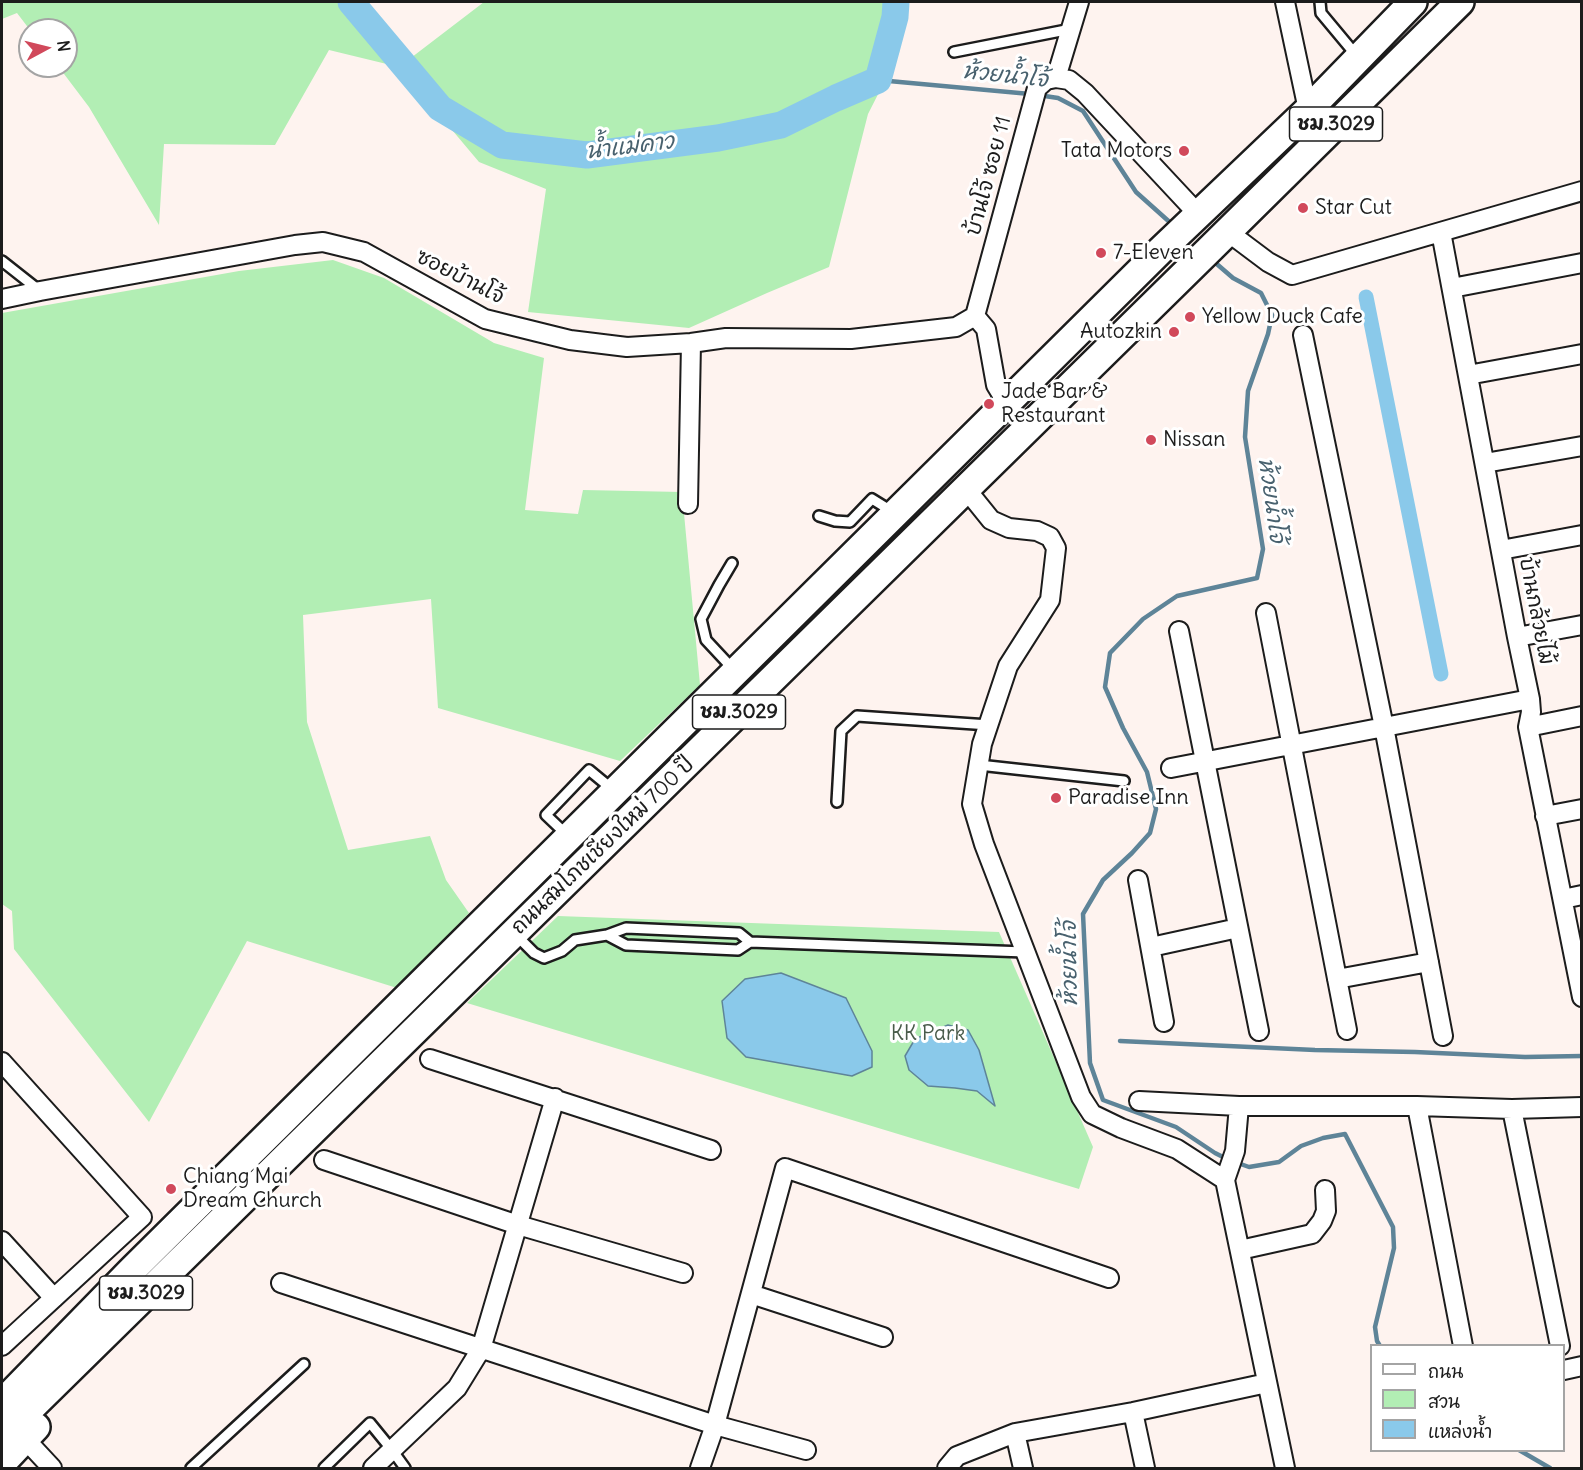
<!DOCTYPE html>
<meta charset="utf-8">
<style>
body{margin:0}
#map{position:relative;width:1583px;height:1470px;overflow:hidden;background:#fef3ef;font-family:Delius,"Playpen Sans Thai",sans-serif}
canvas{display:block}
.frame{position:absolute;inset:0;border:3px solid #1c1c1c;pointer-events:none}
.legend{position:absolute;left:1370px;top:1344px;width:195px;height:108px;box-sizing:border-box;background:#fff;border:2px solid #a4a4a4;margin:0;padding:8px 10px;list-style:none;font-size:18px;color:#1c1c1c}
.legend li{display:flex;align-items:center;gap:12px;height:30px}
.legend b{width:30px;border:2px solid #a4a4a4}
.north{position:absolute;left:18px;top:18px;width:60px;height:60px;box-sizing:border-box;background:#fff;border:2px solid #a4a4a4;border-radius:50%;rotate:83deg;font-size:16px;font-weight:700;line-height:24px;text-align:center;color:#1c1c1c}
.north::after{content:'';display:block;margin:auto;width:21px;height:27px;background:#d1495b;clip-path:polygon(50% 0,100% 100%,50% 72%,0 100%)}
</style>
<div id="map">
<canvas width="1583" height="1470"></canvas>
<div class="frame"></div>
<ul class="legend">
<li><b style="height:8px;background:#fff"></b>ถนน</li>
<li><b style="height:16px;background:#b2eeb4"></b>สวน</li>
<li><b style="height:16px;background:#8ac9ea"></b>แหล่งน้ำ</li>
</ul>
<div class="north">N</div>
</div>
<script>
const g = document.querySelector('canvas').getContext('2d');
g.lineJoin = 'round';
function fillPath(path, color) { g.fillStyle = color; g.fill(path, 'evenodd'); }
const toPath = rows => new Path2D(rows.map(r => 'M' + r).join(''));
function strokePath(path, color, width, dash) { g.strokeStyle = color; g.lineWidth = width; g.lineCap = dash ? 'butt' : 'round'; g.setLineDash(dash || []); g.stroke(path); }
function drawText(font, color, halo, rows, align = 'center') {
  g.font = font + ' Delius,"Playpen Sans Thai",sans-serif'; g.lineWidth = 6; g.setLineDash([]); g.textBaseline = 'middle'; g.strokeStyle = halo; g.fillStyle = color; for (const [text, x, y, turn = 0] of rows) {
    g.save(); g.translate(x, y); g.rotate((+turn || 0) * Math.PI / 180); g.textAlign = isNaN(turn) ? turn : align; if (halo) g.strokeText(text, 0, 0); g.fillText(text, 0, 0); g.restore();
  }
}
const green = toPath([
 [2,2,368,2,399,67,484,2,908,2,899,53,868,114,829,267,767,293,689,328,528,312,546,189,479,162,399,67,329,50,275,145,164,144,159,225,89,107,58,66,66,66,66,30,30,30,17,13,2,19],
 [333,260,384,278,494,343,544,358,525,510,578,514,583,490,682,492,700,685,620,761,438,708,431,599,303,615,307,722,348,850,430,836,446,880,469,913,397,988,247,941,149,1122,14,949,12,911,2,904,2,313,239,271],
 [558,916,999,932,1093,1147,1079,1189,467,1003]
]);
const water = toPath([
 [781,973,846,998,872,1051,872,1067,852,1076,746,1057,727,1038,722,1001,745,979,781,973],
 [948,1025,968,1030,979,1050,995,1106,977,1091,955,1088,928,1086,909,1070,905,1056,915,1039,948,1025]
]);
const stream = toPath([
 [878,80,1030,94],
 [1038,95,1058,98,1083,111,1136,192,1174,226],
 [1211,259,1233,278,1261,293,1272,315,1268,334,1248,391,1245,437,1263,549,1257,578,1177,596,1143,619,1110,653,1105,687,1123,728,1147,772,1156,809,1150,833,1132,853,1103,880,1083,914,1090,1063,1103,1100,1176,1127,1215,1153,1227,1159],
 [1120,1041,1315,1050,1415,1052,1525,1057,1582,1056],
 [1235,1162,1249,1167,1279,1162,1301,1146,1323,1138,1345,1134,1393,1227,1394,1248,1375,1327,1377,1341,1380,1346],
 [1519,1450,1550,1468]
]);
const canal = toPath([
 [1366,297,1441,674]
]);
const river = toPath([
 [351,2,440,108,502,145,587,155,718,138,781,125,836,98,878,80,895,17,896,2]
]);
const lane = toPath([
 [1320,2,1321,13,1356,55],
 [954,52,1071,29],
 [2,261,40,291],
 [819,516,835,521,850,522,872,499,893,512],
 [732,563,719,585,701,619,706,640,734,670],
 [979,765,1124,781],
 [837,802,841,731,857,716,989,725],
 [567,835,546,815,589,770,612,789],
 [516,935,534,953,544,958,562,951,575,940,607,935],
 [750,942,738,950,626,945,607,935,626,928,739,933,750,942,1025,952],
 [191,1468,304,1364],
 [324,1468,370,1423,392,1450,405,1468]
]);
const street = toPath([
 [1285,2,1308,110],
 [1056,78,1079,2],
 [1228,232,1268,262,1292,275,1582,191],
 [1441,232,1517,637,1530,699,1531,712,1528,727,1582,997],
 [1452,288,1582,263],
 [2,299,40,291,295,245,323,242,364,252,485,319,570,340,627,347,691,343,726,338,851,339,956,327,975,316],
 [975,316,1037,88,1046,80,1056,78,1069,80,1085,93,1198,214],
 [975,316,986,329,996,385,1007,403],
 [1303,335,1384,727,1443,1036],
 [1468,375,1582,354],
 [1485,463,1582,446],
 [966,489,991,520,1009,528,1037,531,1050,537,1056,548,1050,600,1008,666,982,744,972,804,984,844,1081,1097,1092,1114,1121,1128,1177,1149,1225,1180,1285,1468],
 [688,504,691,343],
 [1501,550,1582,535],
 [1266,613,1347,1030],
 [1179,631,1259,1031],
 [1517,637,1582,625],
 [1528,727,1582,716],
 [1171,768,1530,699],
 [1545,816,1582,809],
 [1138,880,1164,1022],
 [1563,899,1582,895],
 [1151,947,1238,928],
 [1337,979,1429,962],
 [430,1059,711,1150],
 [2,1062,142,1217,2,1346],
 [1139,1101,1239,1106,1417,1106,1512,1109,1582,1107],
 [1417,1106,1463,1346],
 [1512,1109,1560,1346],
 [324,1160,518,1225,683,1273],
 [1225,1180,1235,1151,1239,1106],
 [2,1241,54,1298],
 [1240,1250,1312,1234,1322,1221,1326,1211,1325,1190],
 [281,1283,715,1425,806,1450],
 [751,1294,883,1337],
 [1564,1370,1582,1366],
 [1133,1412,1145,1468],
 [1015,1433,1023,1468],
 [25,1439,52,1468],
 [373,1468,457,1388,481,1349,555,1098],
 [700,1468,715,1425,785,1168,1109,1278],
 [947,1468,957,1456,1015,1433,1133,1412,1267,1383]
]);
const primary = toPath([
 [2,1403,131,1271,1161,250,1308,110,1413,2],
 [2,1436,1212,247,1460,2],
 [2,1463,36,1427]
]);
const markers = [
 [1184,151,6,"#d1495b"],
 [1303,208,6,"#d1495b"],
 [1101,253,6,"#d1495b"],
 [1190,317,6,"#d1495b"],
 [1174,332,6,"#d1495b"],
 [989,404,6,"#d1495b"],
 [1151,440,6,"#d1495b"],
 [1056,798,6,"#d1495b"],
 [171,1189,6,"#d1495b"]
];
const shields = [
 [1336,124,93],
 [739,712,93],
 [146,1293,93]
];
const shieldNames = [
 ["ชม.3029",1336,124],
 ["ชม.3029",739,712],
 ["ชม.3029",146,1293]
];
const poiNames = [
 ["Tata Motors",1172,151,"right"],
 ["Star Cut",1315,208],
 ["7-Eleven",1113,253],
 ["Yellow Duck Cafe",1202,317],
 ["Autozkin",1162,332,"right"],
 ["Jade Bar &",1001,392],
 ["Restaurant",1001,416],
 ["Nissan",1163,440],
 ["Paradise Inn",1068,798],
 ["Chiang Mai",183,1177],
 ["Dream Church",183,1201]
];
const streetNames = [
 ["บ้านโจ้ ซอย 11",989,176,-75],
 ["ซอยบ้านโจ้",460,277,27],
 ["บ้านกล้วยไม้",1536,611,79],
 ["ถนนสมโภชเชียงใหม่ 700 ปี",603,846,-44]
];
const parkNames = [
 ["KK Park",928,1034]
];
const waterNames = [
 ["ห้วยน้ำโจ้",1005,76,6],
 ["น้ำแม่คาว",630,147,-7],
 ["ห้วยน้ำโจ้",1271,500,82],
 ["ห้วยน้ำโจ้",1070,964,-91]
];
fillPath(green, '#b2eeb4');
fillPath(water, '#8ac9ea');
strokePath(water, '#5e8498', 1.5);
strokePath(stream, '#5e8498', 4.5);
strokePath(canal, '#8ac9ea', 15);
strokePath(river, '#8ac9ea', 27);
strokePath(lane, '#1c1c1c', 14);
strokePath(street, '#1c1c1c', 22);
strokePath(primary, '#1c1c1c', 32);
strokePath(lane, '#fff', 9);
strokePath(street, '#fff', 18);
strokePath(primary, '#fff', 27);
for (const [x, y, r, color] of markers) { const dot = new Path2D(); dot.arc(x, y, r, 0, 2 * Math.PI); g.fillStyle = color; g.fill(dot); strokePath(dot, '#fff', 2); }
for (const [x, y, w] of shields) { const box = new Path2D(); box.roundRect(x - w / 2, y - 17, w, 34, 4.5); g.fillStyle = '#fff'; g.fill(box); strokePath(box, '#1c1c1c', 1.5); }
drawText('bold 20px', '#1c1c1c', null, shieldNames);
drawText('21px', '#1c1c1c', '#fff', poiNames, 'left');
drawText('21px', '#1c1c1c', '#fff', streetNames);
drawText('21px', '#495b4a', '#fff', parkNames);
drawText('italic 22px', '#48616e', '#fff', waterNames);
</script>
